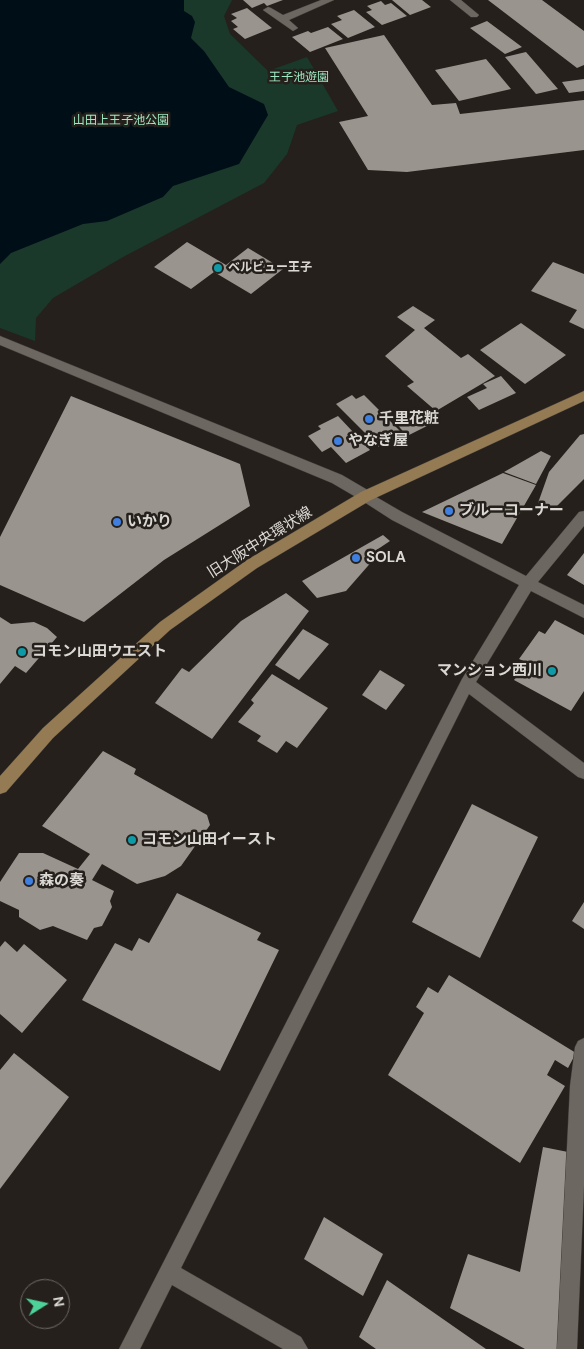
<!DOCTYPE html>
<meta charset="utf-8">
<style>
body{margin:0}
#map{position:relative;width:584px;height:1349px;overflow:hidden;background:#25201b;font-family:"DM Sans",sans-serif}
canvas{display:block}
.north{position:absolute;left:20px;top:1279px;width:50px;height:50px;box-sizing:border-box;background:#25201b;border:1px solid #6e6a65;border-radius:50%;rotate:80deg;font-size:14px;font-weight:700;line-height:20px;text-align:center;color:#dbd8d4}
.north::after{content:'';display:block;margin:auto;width:18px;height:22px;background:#4dd39a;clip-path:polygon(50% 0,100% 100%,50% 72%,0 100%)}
</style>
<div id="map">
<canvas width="584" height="1349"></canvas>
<div class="north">N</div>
</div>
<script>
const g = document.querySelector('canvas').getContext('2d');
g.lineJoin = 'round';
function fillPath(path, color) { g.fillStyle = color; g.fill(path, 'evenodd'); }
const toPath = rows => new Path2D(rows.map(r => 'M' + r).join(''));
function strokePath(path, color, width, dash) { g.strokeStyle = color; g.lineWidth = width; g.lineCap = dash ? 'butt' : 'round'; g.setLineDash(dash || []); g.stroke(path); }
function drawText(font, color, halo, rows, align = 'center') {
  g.font = font + ' "DM Sans","Noto Sans JP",sans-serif'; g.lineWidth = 5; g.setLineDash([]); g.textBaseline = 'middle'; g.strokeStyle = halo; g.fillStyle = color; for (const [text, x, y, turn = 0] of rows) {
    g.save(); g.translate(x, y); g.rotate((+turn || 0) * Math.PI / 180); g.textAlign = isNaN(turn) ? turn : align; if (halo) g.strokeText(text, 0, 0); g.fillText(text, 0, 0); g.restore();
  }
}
const green = toPath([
 [0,0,232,0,224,16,230,34,268,71,307,57,338,111,297,125,287,154,264,183,123,257,53,298,36,318,35,341,0,328]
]);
const water = toPath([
 [0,0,184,0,184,11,192,16,195,22,191,38,204,51,229,87,264,104,268,115,239,164,173,186,163,197,107,221,83,224,11,253,0,264]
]);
const building = toPath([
 [243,0,283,0,267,6,264,3,252,8],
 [392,0,422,0,431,7,410,15],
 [488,0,542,0,584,31,584,65,577,68],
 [381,1,385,5,391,3,407,16,382,25,366,12,372,10,367,6],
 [247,8,272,28,245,39,233,29,238,27,231,21,237,18,231,14],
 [354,10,375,27,348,38,331,24,342,20,337,16],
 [487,21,522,47,505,54,470,28],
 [328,27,343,39,310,52,292,37,308,31,311,33],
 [384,35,432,105,456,103,460,114,584,100,584,150,407,172,368,170,339,122,368,116,325,48],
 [526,52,558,89,536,94,505,57],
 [486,59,511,89,459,101,435,70],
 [584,79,584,91,569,93,562,82],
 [187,242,226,265,248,248,283,269,251,294,214,272,191,289,154,267],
 [553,262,584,274,584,329,569,322,577,310,531,291],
 [413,306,435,320,424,328,461,358,468,354,495,376,436,411,407,386,414,382,385,356,415,330,397,317],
 [521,323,566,355,525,384,480,350],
 [501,376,516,393,479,410,467,397,487,388,483,384],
 [352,395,356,399,364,395,403,434,379,447,336,404],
 [71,396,240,464,250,506,164,560,84,622,0,585,0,537],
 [415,413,427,426,407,436,395,422],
 [338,416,370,450,346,463,331,447,322,452,308,436,321,429,318,426],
 [584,434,584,479,552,511,538,503,549,472,580,435],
 [541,451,551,456,536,484,504,472],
 [503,473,536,485,502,544,422,512],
 [383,535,390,541,372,553,374,559,346,591,317,598,302,581],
 [584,553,584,585,567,575],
 [286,593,309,611,212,739,155,703,182,668,189,672,241,621],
 [0,617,11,624,34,622,47,628,57,637,26,673,15,666,0,684],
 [555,620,584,635,584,691,571,711,514,680,526,662,519,659,539,631,545,634],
 [303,629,329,644,299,680,275,665],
 [380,670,405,685,386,710,362,695],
 [272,674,328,708,297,748,286,741,277,753,257,741,261,736,238,722,254,703,251,700],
 [103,751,136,769,134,774,207,815,210,825,181,866,165,876,137,884,102,864,92,880,114,891,110,901,112,907,102,926,94,928,87,940,53,926,40,930,19,917,19,910,0,901,0,882,19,853,43,853,78,869,90,854,42,826],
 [472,804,538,837,480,958,412,922],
 [177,893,261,933,257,940,279,950,220,1071,82,1000,115,943,132,951,139,938,149,943],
 [584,902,584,929,572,921],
 [5,941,17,952,24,944,67,980,22,1033,0,1014,0,947],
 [449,975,576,1053,568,1068,555,1060,547,1075,565,1086,520,1163,388,1075,424,1013,416,1007,428,987,438,993],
 [14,1053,69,1097,0,1189,0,1070],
 [543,1147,568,1152,558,1349,525,1349,450,1308,468,1254,520,1272],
 [324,1217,383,1254,363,1296,304,1259],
 [387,1280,486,1349,376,1349,359,1337]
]);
const service = toPath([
 [450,0,461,0,479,15,477,17,471,17,450,0],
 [584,1038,584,1186,577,1349,557,1349,570,1086,575,1047,578,1041,584,1038]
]);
const minor = toPath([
 [321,0,334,0,289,20,298,28,293,31,263,10,268,7,271,8,283,15,321,0],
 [366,491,402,512,526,576,579,512,584,511,584,526,538,582,584,605,584,618,531,591,476,682,584,763,584,779,578,777,469,694,181,1268,301,1337,308,1349,283,1349,172,1285,140,1349,119,1349,462,679,519,585,392,520,361,500,359,496,361,492,366,491]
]);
const tertiary = toPath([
 [0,336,342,475,371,492,373,496,371,500,366,501,361,500,332,483,0,345,0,336]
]);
const primary = toPath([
 [584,391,584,401,371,500,257,568,170,630,53,738,6,792,0,794,0,776,43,728,160,622,247,560,361,492,584,391]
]);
const markers = [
 [218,268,5,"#0f9aa8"],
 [369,419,5,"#3f7fe0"],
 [338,441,5,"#3f7fe0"],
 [449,511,5,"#3f7fe0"],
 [117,522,5,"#3f7fe0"],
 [356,558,5,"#3f7fe0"],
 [22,652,5,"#0f9aa8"],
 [552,671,5,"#0f9aa8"],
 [132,840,5,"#0f9aa8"],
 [29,881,5,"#3f7fe0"]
];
const farParknames = [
 ["王子池遊園",299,78],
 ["山田上王子池公園",121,121]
];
const farPoinames = [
 ["ベルビュー王子",228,268]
];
const poiNames = [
 ["千里花粧",379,419],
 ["やなぎ屋",348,441],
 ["ブルーコーナー",459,511],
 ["いかり",127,522],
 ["SOLA",366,558],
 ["コモン山田ウエスト",32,652],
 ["マンション西川",542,671,"right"],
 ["コモン山田イースト",142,840],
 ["森の奏",39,881]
];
const streetNames = [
 ["旧大阪中央環状線",260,543,-32]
];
fillPath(green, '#1a392b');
fillPath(water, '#000e18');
fillPath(building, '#99948d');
strokePath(service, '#3f3b37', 1);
strokePath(minor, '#3f3b37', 1);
strokePath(tertiary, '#3f3b37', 1);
strokePath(primary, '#3f3b37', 1);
fillPath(service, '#6d6761');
fillPath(minor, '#6d6761');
fillPath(tertiary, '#6d6761');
fillPath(primary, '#957b54');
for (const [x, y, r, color] of markers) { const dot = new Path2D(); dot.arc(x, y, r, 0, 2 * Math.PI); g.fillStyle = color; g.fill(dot); strokePath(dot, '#25201b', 2); }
drawText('12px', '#9de7c2', '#25201b', farParknames);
drawText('bold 12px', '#dbd8d4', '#25201b', farPoinames, 'left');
drawText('bold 15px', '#dbd8d4', '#25201b', poiNames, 'left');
drawText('15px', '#dbd8d4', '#25201b', streetNames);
</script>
